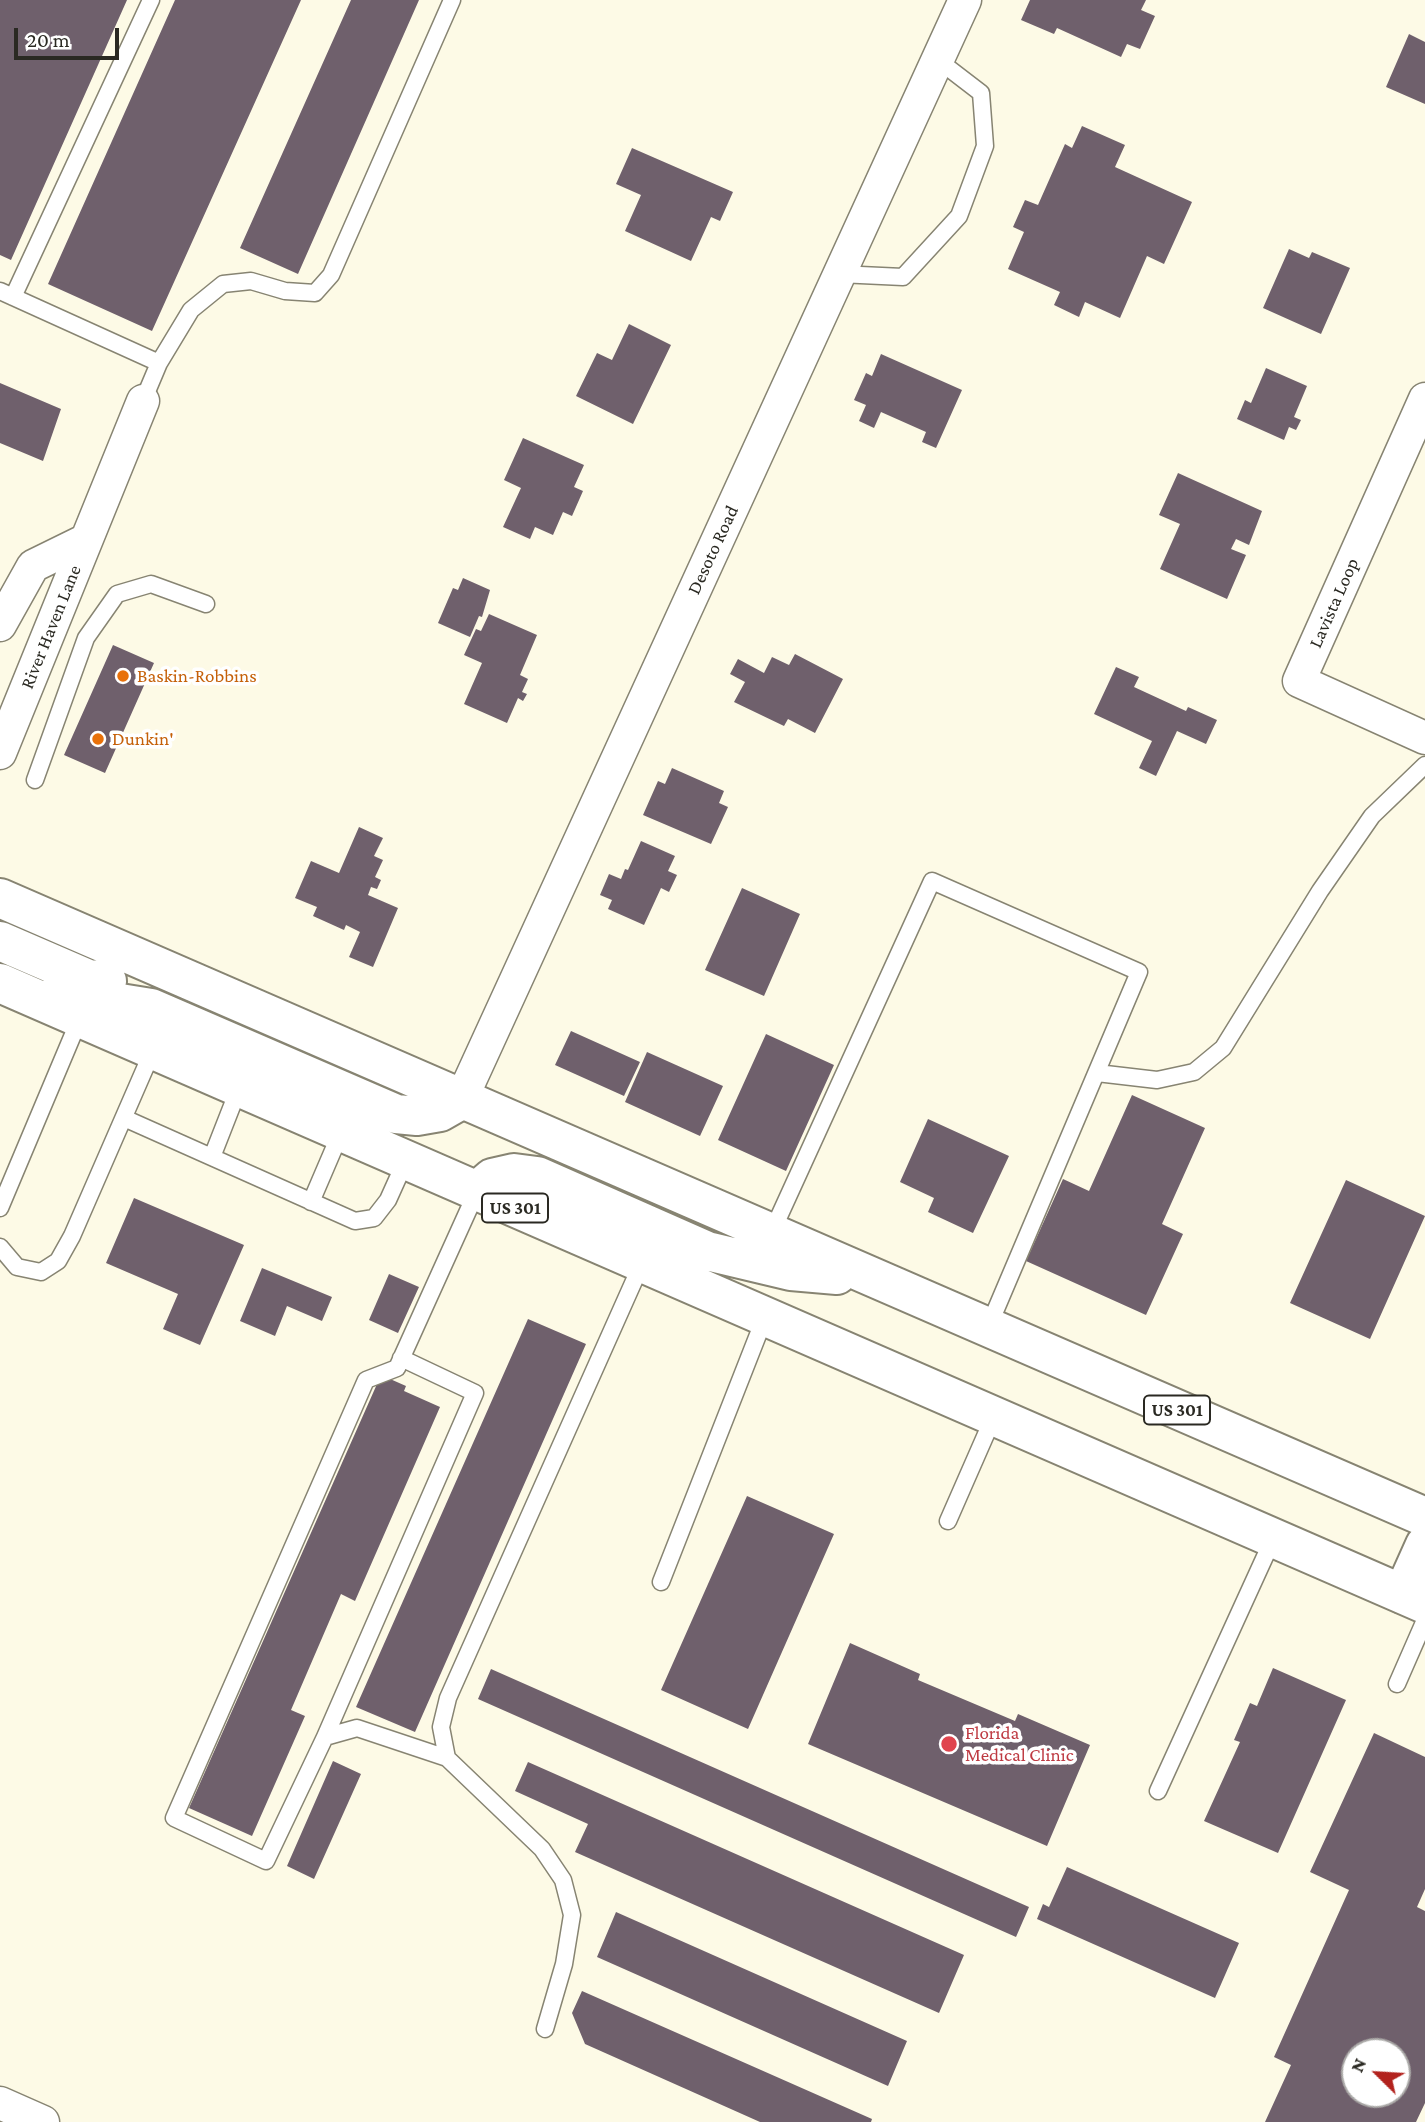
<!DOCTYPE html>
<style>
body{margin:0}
#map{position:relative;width:1425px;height:2122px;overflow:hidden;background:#fdfae6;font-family:"Crimson Pro",serif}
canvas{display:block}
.north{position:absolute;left:1341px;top:2038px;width:70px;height:70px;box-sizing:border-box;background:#fff;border:2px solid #aaa9a7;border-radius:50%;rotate:294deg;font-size:19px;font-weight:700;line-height:28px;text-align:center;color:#2a2922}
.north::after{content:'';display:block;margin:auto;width:24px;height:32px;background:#b2221d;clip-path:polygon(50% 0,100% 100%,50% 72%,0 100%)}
.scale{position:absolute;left:14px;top:28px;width:105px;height:32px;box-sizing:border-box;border:4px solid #2a2922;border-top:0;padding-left:9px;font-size:21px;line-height:24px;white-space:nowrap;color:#2a2922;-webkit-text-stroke:5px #fff;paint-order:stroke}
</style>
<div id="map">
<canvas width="1425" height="2122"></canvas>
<div class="north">N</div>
<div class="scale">20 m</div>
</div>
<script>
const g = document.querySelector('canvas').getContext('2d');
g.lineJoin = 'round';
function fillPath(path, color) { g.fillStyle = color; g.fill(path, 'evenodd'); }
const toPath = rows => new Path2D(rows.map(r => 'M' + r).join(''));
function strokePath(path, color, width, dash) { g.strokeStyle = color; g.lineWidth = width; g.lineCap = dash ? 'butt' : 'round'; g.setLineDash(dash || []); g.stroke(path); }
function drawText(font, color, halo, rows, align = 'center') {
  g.font = font + ' "Crimson Pro",serif'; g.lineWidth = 7; g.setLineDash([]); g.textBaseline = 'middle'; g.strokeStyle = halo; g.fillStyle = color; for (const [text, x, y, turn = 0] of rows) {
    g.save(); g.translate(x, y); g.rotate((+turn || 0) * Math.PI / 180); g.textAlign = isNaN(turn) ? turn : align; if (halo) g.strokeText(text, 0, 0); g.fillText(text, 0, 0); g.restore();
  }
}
const building = toPath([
 [0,0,127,0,11,260,0,255],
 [175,0,301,0,152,331,48,284],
 [351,0,419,0,298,274,240,248],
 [1030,0,1146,0,1141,10,1155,16,1140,49,1127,44,1121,57,1057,28,1054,34,1021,20],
 [1409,34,1425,42,1425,104,1386,87],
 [1082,126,1125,145,1115,167,1192,202,1164,264,1147,256,1120,318,1085,302,1079,317,1054,305,1060,292,1008,269,1024,232,1013,227,1025,200,1038,205,1065,144,1072,148],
 [632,148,733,192,720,221,711,217,691,261,625,231,641,195,616,184],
 [1289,249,1309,258,1312,252,1350,268,1321,334,1263,308],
 [629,324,671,345,633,424,576,396,597,353,612,360],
 [881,354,962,390,936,448,922,442,926,432,881,412,874,428,859,421,866,405,854,400,866,373,872,376],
 [1266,368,1307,386,1294,417,1301,420,1296,430,1289,427,1284,440,1237,419,1245,400,1251,403],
 [0,383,61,409,43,461,0,443],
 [523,438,584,465,574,487,583,491,572,516,563,512,553,535,535,527,530,539,503,527,521,488,504,480],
 [1178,473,1262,511,1249,545,1236,539,1231,549,1246,555,1227,599,1160,569,1180,524,1159,515],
 [463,578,490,590,482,617,479,616,470,637,438,623,453,588,458,590],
 [489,614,537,635,520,675,528,679,522,692,527,694,523,701,518,698,507,723,464,704,482,663,464,655,476,629,481,631],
 [113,645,154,663,105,773,64,755],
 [795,654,843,679,815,733,788,719,784,726,734,702,745,682,730,674,738,659,764,673,772,657,789,665],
 [1116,667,1139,677,1134,687,1186,711,1188,707,1217,720,1206,744,1177,731,1156,776,1139,768,1152,741,1094,714],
 [672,768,724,791,719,803,728,807,711,844,643,815,658,781,665,784],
 [359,827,383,838,374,856,383,860,375,877,381,880,377,889,371,887,368,895,398,908,373,967,349,957,360,932,346,925,344,930,313,916,317,907,295,898,311,861,339,873],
 [641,841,675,856,668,871,677,875,669,892,661,888,644,925,608,909,612,900,600,895,609,874,621,879,625,869,628,870],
 [742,888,800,914,764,996,705,970],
 [571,1031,640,1062,624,1096,555,1065],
 [766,1034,834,1065,786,1171,718,1140],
 [647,1052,723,1086,700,1136,625,1102],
 [1132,1095,1205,1128,1162,1224,1183,1234,1146,1315,1026,1261,1063,1179,1089,1191],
 [928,1119,1009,1156,973,1233,928,1212,934,1198,900,1182],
 [1346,1180,1425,1216,1370,1339,1290,1303],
 [134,1198,244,1245,200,1345,163,1329,178,1294,106,1263],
 [262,1268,332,1297,322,1321,287,1306,275,1336,240,1321],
 [389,1274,419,1287,398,1333,369,1320],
 [528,1319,586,1344,415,1732,356,1707],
 [381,1375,406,1386,404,1391,440,1407,355,1601,341,1594,291,1710,305,1716,252,1836,189,1808],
 [747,1496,834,1534,748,1729,661,1690],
 [850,1643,920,1674,918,1680,1015,1721,1018,1714,1090,1745,1047,1846,808,1744],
 [1273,1668,1346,1700,1278,1853,1204,1821,1240,1742,1234,1740,1250,1703,1257,1706],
 [491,1669,1029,1907,1016,1937,478,1699],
 [1374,1733,1425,1757,1425,1889,1417,1907,1425,1911,1425,2103,1416,2122,1265,2122,1291,2065,1274,2057,1349,1890,1310,1872],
 [1355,2052,1397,2052,1397,2094,1355,2094],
 [333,1761,361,1774,314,1879,287,1866],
 [528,1762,964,1955,939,2013,575,1852,588,1824,515,1791],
 [1067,1867,1239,1943,1215,1998,1037,1919,1043,1904,1049,1907],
 [616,1912,907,2041,888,2086,597,1957],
 [582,1991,872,2119,871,2122,760,2122,585,2044,572,2013]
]);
const service = toPath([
 [839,274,903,277,959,216,985,146,981,93,938,60],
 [0,291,159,363,143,401],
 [13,297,151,0],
 [159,363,191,310,223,284,251,281,285,291,315,293,331,275,452,0],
 [35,780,86,638,117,594,151,584,206,604],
 [1097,1073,1157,1080,1194,1072,1223,1048,1320,891,1372,816,1425,765],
 [124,1118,355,1221,374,1218,388,1200,406,1160],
 [212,1157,239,1088],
 [311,1202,341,1132],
 [0,1208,80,1018],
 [771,1234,932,881,1139,972,988,1328],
 [0,1247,17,1267,41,1272,58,1261,72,1236,153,1050],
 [948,1521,994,1416],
 [661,1582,765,1317],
 [1397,1684,1425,1620],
 [325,1737,475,1393,401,1358],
 [447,1758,357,1728,325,1737,266,1861,174,1818,366,1380,397,1368,477,1191],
 [1158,1791,1273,1539],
 [545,2029,564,1964,572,1915,563,1880,542,1849,447,1758,441,1727,448,1698,642,1263]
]);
const minor = toPath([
 [1425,399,1299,681,1425,738],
 [0,625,33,566,86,540],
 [0,753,143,401],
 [461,1100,965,0],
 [0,2103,43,2122]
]);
const tertiary = toPath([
 [1403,1594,1425,1545]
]);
const primary = toPath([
 [0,898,1425,1517],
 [0,941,88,979,107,981],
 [0,983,1425,1604],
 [58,993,151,1008,396,1114,417,1116,440,1112,461,1100],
 [477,1191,492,1178,514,1173,537,1176,707,1251,791,1271,837,1275]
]);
const markers = [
 [123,676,7,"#e8710a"],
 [98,739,7,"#e8710a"],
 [949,1744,9,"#e0444e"]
];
const shields = [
 [515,1208,66],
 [1177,1410,66]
];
const shieldNames = [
 ["US 301",515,1208],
 ["US 301",1177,1410]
];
const streetNames = [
 ["Desoto Road",713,550,-65],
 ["Lavista Loop",1334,603,-66],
 ["River Haven Lane",51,627,-68]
];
const foodNames = [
 ["Baskin-Robbins",137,676],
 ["Dunkin'",112,739]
];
const healthNames = [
 ["Florida",965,1733],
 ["Medical Clinic",965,1755]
];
fillPath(building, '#6f606c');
strokePath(service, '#878472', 19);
strokePath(minor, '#878472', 35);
strokePath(tertiary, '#878472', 42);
strokePath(primary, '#878472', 42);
strokePath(service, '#fff', 16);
strokePath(minor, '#fff', 32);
strokePath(tertiary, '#fff', 38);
strokePath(primary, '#fff', 38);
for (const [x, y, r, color] of markers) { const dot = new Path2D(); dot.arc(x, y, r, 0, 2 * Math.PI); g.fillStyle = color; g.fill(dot); strokePath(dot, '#fff', 2.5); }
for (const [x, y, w] of shields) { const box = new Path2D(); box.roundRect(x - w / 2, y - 14.5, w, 29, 5); g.fillStyle = '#fff'; g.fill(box); strokePath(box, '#2a2922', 2); }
drawText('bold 18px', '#2a2922', null, shieldNames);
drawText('19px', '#2a2922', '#fff', streetNames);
drawText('19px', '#c56008', '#fff', foodNames, 'left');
drawText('19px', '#be3a42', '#fff', healthNames, 'left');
</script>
